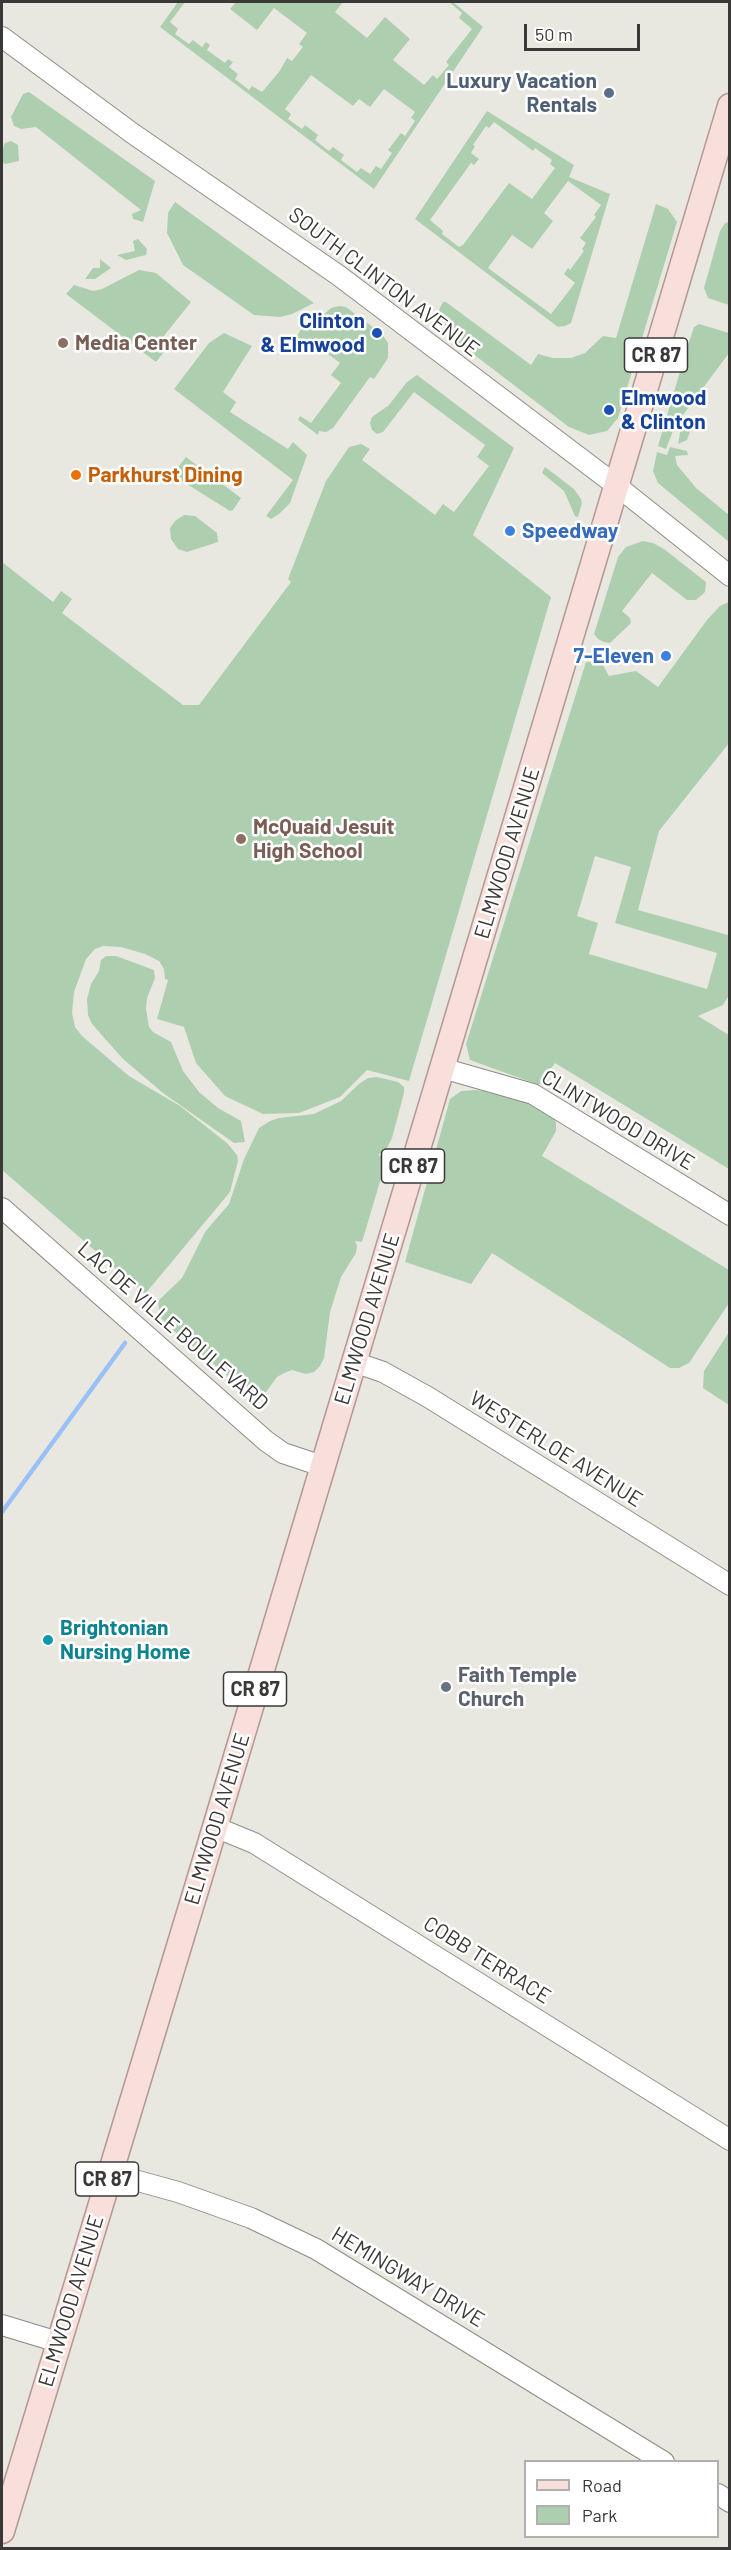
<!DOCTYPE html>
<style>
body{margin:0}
#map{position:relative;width:731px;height:2550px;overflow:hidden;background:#e9e8e0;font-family:Barlow,sans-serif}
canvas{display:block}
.frame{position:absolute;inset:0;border:3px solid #3a3937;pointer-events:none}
.legend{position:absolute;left:524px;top:2460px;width:195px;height:78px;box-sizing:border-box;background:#fff;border:2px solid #b0b0af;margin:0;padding:8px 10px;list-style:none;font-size:18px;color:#3a3937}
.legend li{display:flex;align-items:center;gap:12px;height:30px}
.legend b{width:30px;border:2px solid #b0b0af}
.scale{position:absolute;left:524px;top:24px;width:116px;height:27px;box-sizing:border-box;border:3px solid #3a3937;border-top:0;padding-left:8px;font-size:18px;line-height:21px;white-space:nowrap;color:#3a3937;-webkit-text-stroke:4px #fff;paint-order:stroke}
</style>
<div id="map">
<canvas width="731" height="2550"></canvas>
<div class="frame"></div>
<ul class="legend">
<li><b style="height:8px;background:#f8dfdb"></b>Road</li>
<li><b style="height:16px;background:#aeceb0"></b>Park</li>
</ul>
<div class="scale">50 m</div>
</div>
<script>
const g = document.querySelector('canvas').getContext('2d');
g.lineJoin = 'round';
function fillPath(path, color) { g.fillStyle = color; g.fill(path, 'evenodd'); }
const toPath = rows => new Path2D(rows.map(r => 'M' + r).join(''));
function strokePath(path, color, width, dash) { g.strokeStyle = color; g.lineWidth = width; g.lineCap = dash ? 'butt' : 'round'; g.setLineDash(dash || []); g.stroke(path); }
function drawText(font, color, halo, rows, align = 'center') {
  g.font = font + ' Barlow,sans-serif'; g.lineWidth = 5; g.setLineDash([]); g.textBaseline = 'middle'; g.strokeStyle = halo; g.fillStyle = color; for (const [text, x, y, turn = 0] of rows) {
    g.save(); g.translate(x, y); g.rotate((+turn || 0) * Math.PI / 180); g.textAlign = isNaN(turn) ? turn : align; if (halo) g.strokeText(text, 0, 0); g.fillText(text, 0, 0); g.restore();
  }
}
const green = toPath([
 [178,2,185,2,170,22,178,29,175,34,189,44,193,40,202,47,206,42,210,45,207,50,225,63,228,59,233,62,229,67,238,74,235,79,249,90,252,86,262,92,279,72,287,58,292,61,303,47,299,44,307,33,274,8,257,30,230,9,236,2,343,2,335,12,367,38,385,17,410,39,393,60,424,85,433,75,437,79,449,65,446,62,472,29,459,18,462,13,449,2,453,2,483,27,374,189,160,27],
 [311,75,353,106,359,99,370,107,384,89,415,112,411,118,415,121,405,136,401,133,388,150,392,153,381,169,376,166,370,174,361,168,357,172,341,160,344,155,333,147,329,151,315,140,318,135,305,125,302,129,288,119,291,114,285,109],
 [29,92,155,181,143,222,133,219,132,214,141,210,36,127,21,129,14,126,11,117,23,94],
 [487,111,574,165,569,177,610,194,571,323,565,326,558,327,415,219],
 [494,122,533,151,535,148,552,160,550,164,555,168,532,199,509,183,463,245,459,247,442,234,443,231,430,220,471,163,474,165,479,159,471,153,475,146,473,145,486,126,489,128],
 [568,181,601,205,594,215,596,217,580,238,586,243,582,249,584,251,570,270,568,268,564,274,575,283,551,314,488,268,512,235,532,249,553,221,544,213],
 [11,141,18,145,19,161,5,164,2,162,2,151,5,143],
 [175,202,314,303,292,314,280,317,254,315,183,265,167,233,168,213],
 [656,204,668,209,677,222,618,418,607,431,589,435,569,427,443,331,439,310,443,302,446,302,531,365,538,354,553,358,571,358,585,353,603,336,616,338],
 [729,222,729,305,708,298,704,288,720,231,725,223],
 [138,239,147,249,146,255,126,260,117,255,135,251,133,241],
 [100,259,111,268,95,279,85,279,93,268,100,268],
 [139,270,156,273,191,302,159,342,167,348,156,362,66,294,74,285,93,291,102,289],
 [339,306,346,307,382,334,388,343,388,358,374,379,370,377,333,428,326,432,319,431,318,435,298,420,300,416,311,423,341,383,331,375,340,363,309,340,300,350,297,350,294,342,301,329,316,321,331,308],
 [699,324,729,333,729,353,680,419,691,429,687,440,678,444,681,428,675,426,666,449,658,446,687,348,694,327],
 [224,333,252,346,223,392,236,402,230,412,288,449,293,442,307,455,290,503,279,514,271,519,266,516,293,480,174,389,209,343],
 [417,375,514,448,473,535,551,597,409,1081,367,1070,340,1097,299,1113,263,1114,225,1096,196,1063,184,1027,157,1019,168,980,165,979,164,969,159,961,145,954,121,947,103,946,95,949,86,959,74,992,72,1013,75,1027,82,1036,129,1076,180,1106,227,1143,237,1155,238,1161,230,1192,145,1294,2,1170,2,562,53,602,61,591,72,599,62,613,183,705,199,705,291,582,288,579,326,481,349,447,361,444,370,449,362,460,435,515,443,504,454,512,489,466,477,457,485,445,414,392,383,432,377,434,372,430,370,423,372,417,388,406,407,382],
 [670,447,687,451,688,455,675,456,677,465,696,488,729,515,729,542,658,483,653,471,657,452,667,455],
 [186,457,241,498,233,510,230,511,182,481,179,483,175,471],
 [545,467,574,489,581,499,582,503,578,517,575,516,564,491,542,473],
 [184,515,195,516,217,533,218,542,187,552,178,549,171,539,170,528,175,521],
 [643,541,653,543,664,549,706,582,705,592,696,600,687,600,652,573,622,611,630,618,631,623,610,643,604,642,598,639,594,634,618,557,626,547],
 [729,602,729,743,659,831,638,910,728,935,729,995,723,1005,698,1016,729,1035,729,1169,555,1063,539,1085,470,1060,466,1044,586,662,595,662,603,665,609,676,636,671,658,687,707,620,720,606],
 [595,856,631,867,615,923,717,953,707,989,589,954,598,923,577,916],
 [106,956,116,956,154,970,155,978,147,998,146,1009,149,1027,153,1032,171,1042,183,1071,199,1092,218,1108,241,1121,245,1142,234,1143,163,1093,123,1059,92,1024,88,1015,87,999,91,984,99,971,101,960],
 [377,1077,398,1082,404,1087,404,1093,392,1138,387,1148,378,1155,387,1158,362,1242,355,1241,357,1246,356,1253,341,1277,330,1312,324,1358,320,1366,314,1372,306,1374,292,1370,284,1373,277,1377,266,1392,255,1396,247,1392,173,1330,160,1317,158,1301,182,1278,205,1232,229,1204,244,1159,259,1128,270,1121,279,1118,314,1114,341,1101,359,1084,368,1078],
 [476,1090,505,1094,534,1103,552,1111,556,1123,556,1131,542,1156,729,1270,729,1303,689,1363,679,1368,670,1368,492,1253,471,1284,405,1262,450,1099,461,1091],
 [729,1332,730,1405,729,1405,703,1388,704,1371]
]);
const stream = toPath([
 [2,1512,125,1343]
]);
const minor = toPath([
 [2,37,132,133,338,275,617,486,730,576],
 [442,1068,533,1094,730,1215],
 [2,1208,266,1441,283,1453,322,1466],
 [354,1362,383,1372,428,1397,730,1585],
 [215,1827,254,1843,730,2140],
 [109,2173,178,2192,251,2218,316,2249,664,2462],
 [2,2325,58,2342],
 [718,2494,730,2502]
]);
const major = toPath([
 [2,2531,200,1877,730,106]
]);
const markers = [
 [609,93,6,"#5c6f8a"],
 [377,333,6,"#1a4fb4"],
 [63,343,6,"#8d6e63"],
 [609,410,6,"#1a4fb4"],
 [76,475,6,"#e8710a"],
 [510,531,6,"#3f7fe0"],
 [666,656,6,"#3f7fe0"],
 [241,839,6,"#8d6e63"],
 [48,1640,6,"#0f9aa8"],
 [446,1687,6,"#6b7280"]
];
const shields = [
 [656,355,63],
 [413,1166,63],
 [255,1689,63],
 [107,2179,63]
];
const shieldNames = [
 ["CR 87",656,355],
 ["CR 87",413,1166],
 ["CR 87",255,1689],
 ["CR 87",107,2179]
];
const serviceNames = [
 ["Luxury Vacation",597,81],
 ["Rentals",597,105]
];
const streetNames = [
 ["SOUTH CLINTON AVENUE",384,282,37],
 ["ELMWOOD AVENUE",507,853,-73],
 ["CLINTWOOD DRIVE",618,1120,31],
 ["ELMWOOD AVENUE",367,1319,-73],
 ["LAC DE VILLE BOULEVARD",173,1326,41],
 ["WESTERLOE AVENUE",556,1449,32],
 ["ELMWOOD AVENUE",217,1819,-73],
 ["COBB TERRACE",487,1960,32],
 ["HEMINGWAY DRIVE",408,2277,31],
 ["ELMWOOD AVENUE",71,2301,-73]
];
const transitNames = [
 ["Clinton",365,321],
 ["& Elmwood",365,345],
 ["Elmwood",621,398,"left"],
 ["& Clinton",621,422,"left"]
];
const educationNames = [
 ["Media Center",75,343],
 ["McQuaid Jesuit",253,827],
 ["High School",253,851]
];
const foodNames = [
 ["Parkhurst Dining",88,475]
];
const shopNames = [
 ["Speedway",522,531],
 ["7-Eleven",654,656,"right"]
];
const cultureNames = [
 ["Brightonian",60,1628],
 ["Nursing Home",60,1652]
];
const worshipNames = [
 ["Faith Temple",458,1675],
 ["Church",458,1699]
];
fillPath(green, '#aeceb0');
strokePath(stream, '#9ac0f8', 4.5);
strokePath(minor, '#8e8c85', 22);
strokePath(major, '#b39792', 27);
strokePath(minor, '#fff', 20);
strokePath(major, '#f8dfdb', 24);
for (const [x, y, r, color] of markers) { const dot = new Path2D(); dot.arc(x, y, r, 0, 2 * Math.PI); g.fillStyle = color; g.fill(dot); strokePath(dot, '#fff', 2); }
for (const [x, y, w] of shields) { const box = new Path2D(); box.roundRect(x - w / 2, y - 17, w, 34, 4.5); g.fillStyle = '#fff'; g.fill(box); strokePath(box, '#3a3937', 1.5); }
drawText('bold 20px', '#3a3937', null, shieldNames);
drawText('bold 21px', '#4e5e75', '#fff', serviceNames, 'right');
drawText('21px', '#3a3937', '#fff', streetNames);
drawText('bold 21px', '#164399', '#fff', transitNames, 'right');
drawText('bold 21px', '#785e54', '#fff', educationNames, 'left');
drawText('bold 21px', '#c56008', '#fff', foodNames, 'left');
drawText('bold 21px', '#366cbe', '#fff', shopNames, 'left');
drawText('bold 21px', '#0d838f', '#fff', cultureNames, 'left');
drawText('bold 21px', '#5b616d', '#fff', worshipNames, 'left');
</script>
